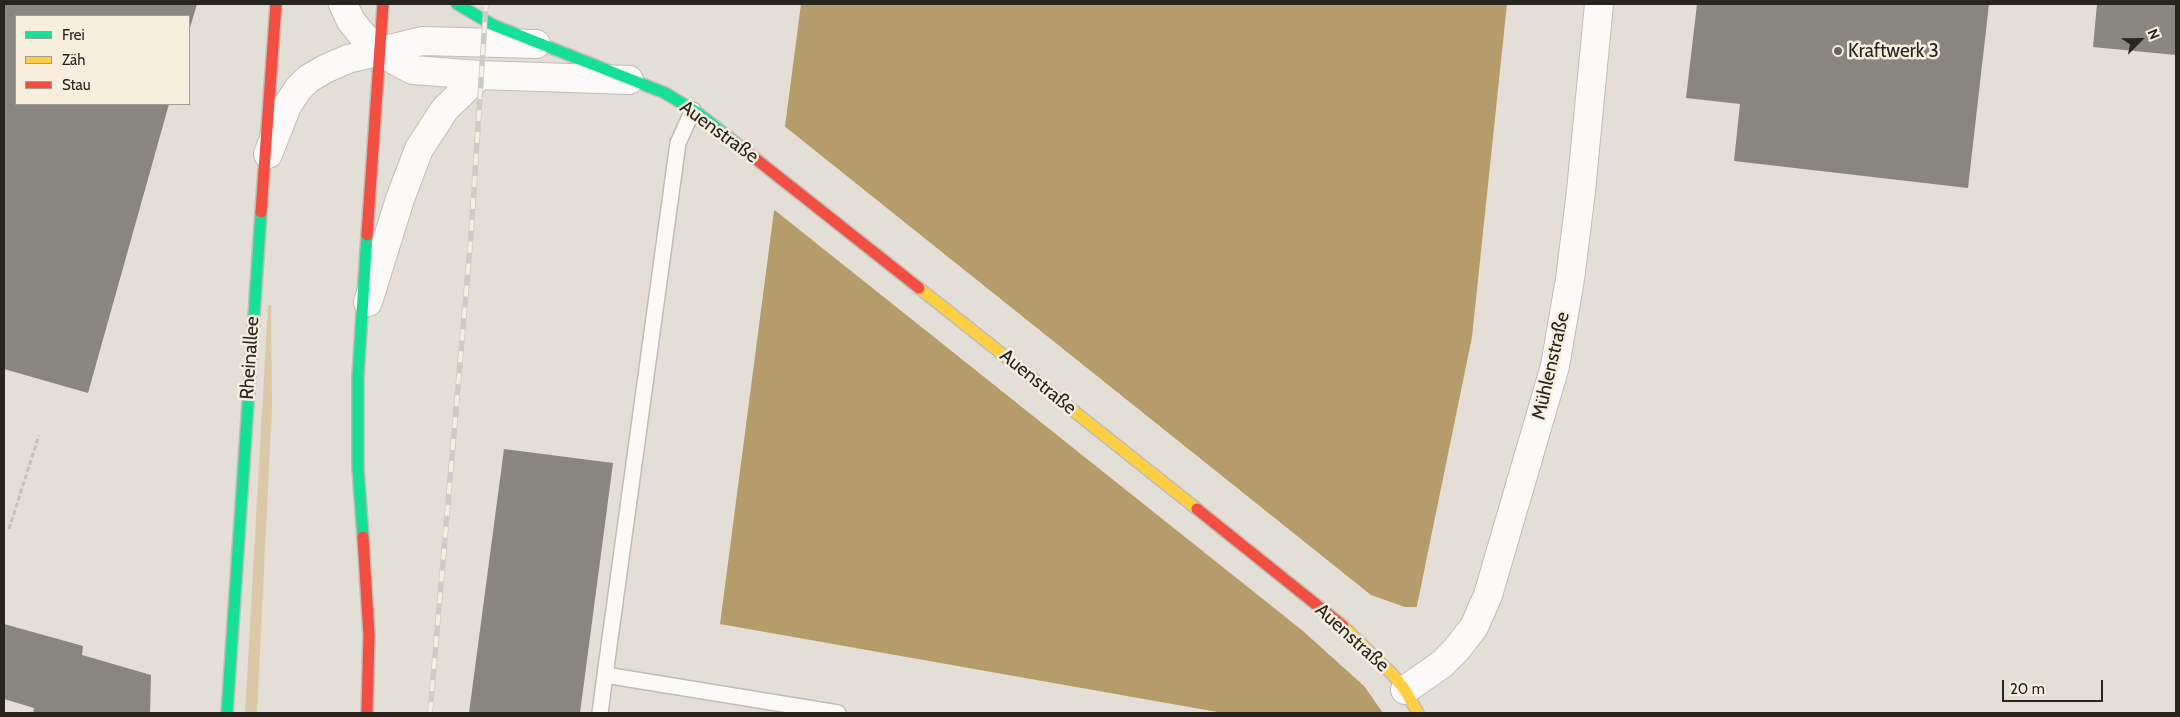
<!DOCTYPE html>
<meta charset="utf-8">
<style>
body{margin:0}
#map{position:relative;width:2180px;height:717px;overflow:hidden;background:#e4dfd6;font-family:Cabin,sans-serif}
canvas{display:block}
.frame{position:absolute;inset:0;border:5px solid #28241e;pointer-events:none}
.legend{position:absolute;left:15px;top:15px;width:175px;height:90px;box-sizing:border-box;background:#f7eedd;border:1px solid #a49d91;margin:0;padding:6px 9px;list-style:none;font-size:15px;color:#28241e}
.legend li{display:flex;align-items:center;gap:10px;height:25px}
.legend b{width:25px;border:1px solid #a49d91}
.north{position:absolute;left:2115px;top:15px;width:50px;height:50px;-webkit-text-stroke:4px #f7eedd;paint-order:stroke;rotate:67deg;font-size:14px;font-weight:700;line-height:20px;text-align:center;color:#28241e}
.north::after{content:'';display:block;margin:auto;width:18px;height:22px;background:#28241e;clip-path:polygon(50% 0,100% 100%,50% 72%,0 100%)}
.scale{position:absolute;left:2002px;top:680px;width:101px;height:22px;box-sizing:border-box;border:2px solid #28241e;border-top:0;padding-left:6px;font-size:15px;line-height:18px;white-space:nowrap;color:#28241e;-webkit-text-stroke:4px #f7eedd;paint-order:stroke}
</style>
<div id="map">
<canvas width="2180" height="717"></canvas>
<div class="frame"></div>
<ul class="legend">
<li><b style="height:6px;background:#16e098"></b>Frei</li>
<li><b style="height:6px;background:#ffcf43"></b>Zäh</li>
<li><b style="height:6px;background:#f24e42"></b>Stau</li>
</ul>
<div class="north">N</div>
<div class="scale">20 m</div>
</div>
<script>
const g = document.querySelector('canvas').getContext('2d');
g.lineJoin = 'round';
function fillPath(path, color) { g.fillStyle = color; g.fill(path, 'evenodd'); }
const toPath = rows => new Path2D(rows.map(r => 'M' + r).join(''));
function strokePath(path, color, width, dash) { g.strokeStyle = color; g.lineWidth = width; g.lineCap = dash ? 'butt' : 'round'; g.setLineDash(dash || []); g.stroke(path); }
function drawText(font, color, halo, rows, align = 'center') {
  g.font = font + ' Cabin,sans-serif'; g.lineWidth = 5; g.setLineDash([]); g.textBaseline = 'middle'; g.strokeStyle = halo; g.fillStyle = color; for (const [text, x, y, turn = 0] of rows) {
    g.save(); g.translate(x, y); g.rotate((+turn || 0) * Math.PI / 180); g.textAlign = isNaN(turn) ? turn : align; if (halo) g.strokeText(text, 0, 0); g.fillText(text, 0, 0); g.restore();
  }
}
const green = toPath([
 [268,305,271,305,272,408,257,713,245,713]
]);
const water = toPath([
 [801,4,1507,4,1472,337,1395,713,1223,713,720,624]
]);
const pier = toPath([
 [783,125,1371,595,1405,607,1419,607,1398,713,1383,713,1364,686,1303,631,772,208]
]);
const building = toPath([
 [4,4,197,4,189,31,189,16,16,16,16,104,169,104,88,393,4,369],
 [1697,4,1989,4,1968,188,1734,161,1740,104,1686,98],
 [2097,4,2176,4,2176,55,2093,47],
 [504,449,613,463,580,713,469,713],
 [4,624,83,646,82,655,151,675,150,713,33,713,34,708,4,699]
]);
const path = toPath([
 [9,529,39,435]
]);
const lane = toPath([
 [605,675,678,143,693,110],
 [600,713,605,675,838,713]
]);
const street = toPath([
 [343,4,351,21,364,37,394,60,413,70,480,75,629,80],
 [268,154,287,106,298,89,308,79,325,69,348,59,422,41,536,44],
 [368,302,400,199,419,149,445,109,480,75],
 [1405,690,1442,664,1456,650,1474,627,1488,595,1555,366,1570,279,1581,191,1599,4]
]);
const fast = toPath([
 [457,4,493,25,665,93,698,113,742,148],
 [363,537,358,469,358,376,367,235],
 [227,713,261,212]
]);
const slow = toPath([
 [919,288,1197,509],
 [1343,626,1393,675,1405,690,1418,713]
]);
const jam = toPath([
 [742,148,919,288],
 [261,212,276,4],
 [367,235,383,4],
 [1197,509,1343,626],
 [363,537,369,635,367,713]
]);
const rail = toPath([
 [430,713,471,235,486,4]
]);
const markers = [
 [1838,51,5,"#6a655e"]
];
const poiNames = [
 ["Kraftwerk 3",1848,51]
];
const streetNames = [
 ["Auenstraße",719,132,36],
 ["Rheinallee",250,358,-86],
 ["Mühlenstraße",1551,366,-77],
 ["Auenstraße",1038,382,39],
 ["Auenstraße",1352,638,42]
];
fillPath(green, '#dac9a8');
fillPath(water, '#b69c6a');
fillPath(pier, '#e4dfd6');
fillPath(building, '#89857f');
strokePath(lane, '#c1bcb5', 18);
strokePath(street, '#c1bcb5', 30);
strokePath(fast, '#c1bcb5', 14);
strokePath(slow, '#c1bcb5', 14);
strokePath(jam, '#c1bcb5', 14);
strokePath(path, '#c4c2c0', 3, [5, 2.5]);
strokePath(lane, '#fbfaf9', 15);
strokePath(street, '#fbfaf9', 28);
strokePath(fast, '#16e098', 11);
strokePath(slow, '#ffcf43', 11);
strokePath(jam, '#f24e42', 11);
strokePath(rail, '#cccbc8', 5.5);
strokePath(rail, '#f7eedd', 4, [11]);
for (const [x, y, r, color] of markers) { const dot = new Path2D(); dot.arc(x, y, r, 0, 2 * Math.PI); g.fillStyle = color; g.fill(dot); strokePath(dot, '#f7eedd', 2); }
drawText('19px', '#28241e', '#f7eedd', poiNames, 'left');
drawText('19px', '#28241e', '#f7eedd', streetNames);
</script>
